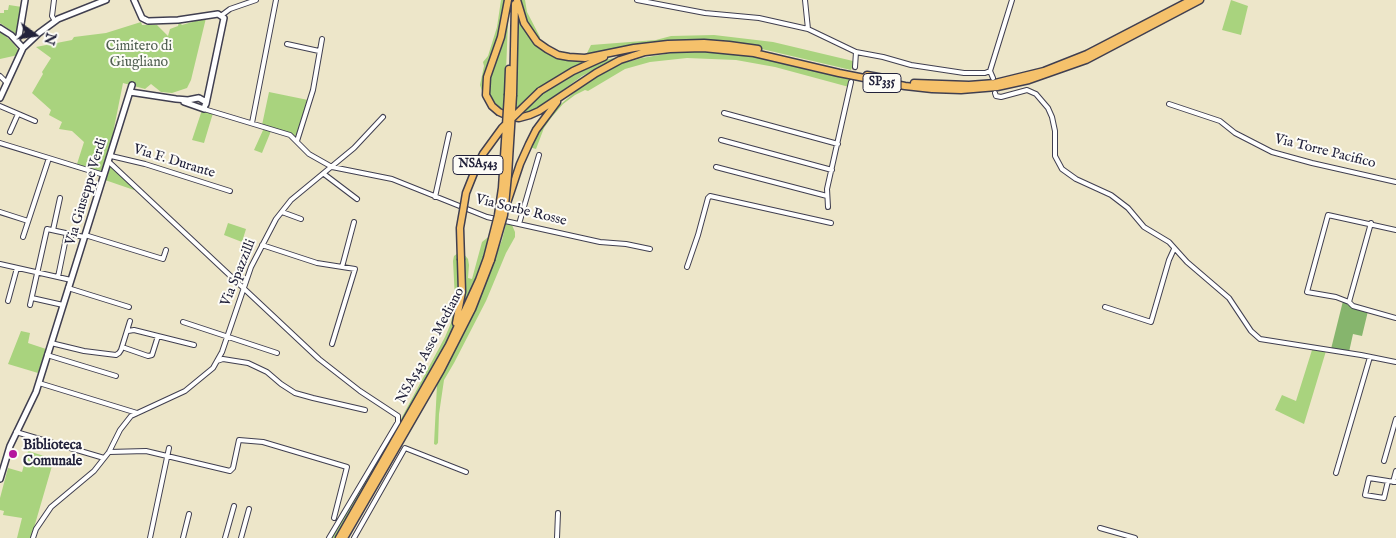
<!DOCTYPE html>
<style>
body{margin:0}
#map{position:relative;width:1396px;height:538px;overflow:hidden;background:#ede6c9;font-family:"IM FELL English",serif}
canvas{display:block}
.north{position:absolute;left:10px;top:10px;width:50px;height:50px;-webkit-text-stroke:4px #fdfcf7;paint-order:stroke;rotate:104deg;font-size:14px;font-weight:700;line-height:20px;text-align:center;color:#22223b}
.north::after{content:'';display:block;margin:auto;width:18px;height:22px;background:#22223b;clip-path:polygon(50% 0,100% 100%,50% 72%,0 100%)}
</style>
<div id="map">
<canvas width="1396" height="538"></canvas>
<div class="north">N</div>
</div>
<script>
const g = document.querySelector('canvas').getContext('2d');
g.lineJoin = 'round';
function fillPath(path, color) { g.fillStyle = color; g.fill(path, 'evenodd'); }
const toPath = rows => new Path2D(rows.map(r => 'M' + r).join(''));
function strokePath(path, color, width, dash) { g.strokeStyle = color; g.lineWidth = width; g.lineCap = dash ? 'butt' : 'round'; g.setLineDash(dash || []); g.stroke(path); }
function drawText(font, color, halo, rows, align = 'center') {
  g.font = font + ' "IM FELL English",serif'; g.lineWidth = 4; g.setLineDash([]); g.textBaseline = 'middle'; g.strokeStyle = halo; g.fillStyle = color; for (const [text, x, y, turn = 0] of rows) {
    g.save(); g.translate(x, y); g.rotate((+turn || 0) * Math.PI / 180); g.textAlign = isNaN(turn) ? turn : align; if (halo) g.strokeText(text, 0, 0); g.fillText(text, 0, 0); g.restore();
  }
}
const green = toPath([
 [501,0,506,0,485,95,504,117,504,119,492,110,486,103,480,85,484,66,483,62,488,56,497,27],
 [520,0,525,0,527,12,540,37,540,41,548,47,566,54,586,55,591,45,656,40,671,36,714,35,773,42,853,61,853,65,851,70,749,46,708,42,589,55,598,62,629,54,655,49,630,55,596,69,582,76,537,109,522,115,504,113,491,100,488,84,508,22,505,96,516,96,518,12,527,32,537,44,525,20],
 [1231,0,1248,6,1241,35,1222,30],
 [9,5,22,7,16,34,0,23,0,13,4,13,4,10,8,10],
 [206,18,191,80,187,88,172,93,161,92,151,84,145,89,123,83,109,153,102,173,77,164,84,142,72,131,59,129,62,122,49,115,51,110,32,93,43,74,42,72,51,58,36,47,72,40,74,37,106,33,141,22,142,25,157,25,168,36,170,29,178,26,179,22,182,25],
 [0,31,13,43,19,51,18,55,0,59],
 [714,51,758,57,850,79,849,87,775,67,736,60,687,58,650,62,625,69,588,91,585,90,575,95,563,104,551,118,544,128,536,149,529,147,544,123,561,104,582,86,599,75,620,64,642,58,677,52],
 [269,92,308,100,296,137,289,134,262,125],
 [202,110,213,113,204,143,192,140],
 [264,128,271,131,262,153,254,150],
 [110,166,136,189,134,190,105,180],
 [228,223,246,229,242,242,224,235],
 [506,224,512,225,515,232,515,237,506,253,486,301,454,363,444,380,439,414,438,443,436,445,434,444,437,385,479,301,502,240],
 [490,237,481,270,460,321,463,253,468,259,469,265,468,278,472,279,482,242,487,238],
 [458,253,461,293,454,325,449,337,336,538,330,538,402,417,445,337,451,323,455,299,453,261,454,256],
 [21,331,30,333,28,343,46,349,38,373,8,364],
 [1312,350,1326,351,1304,424,1275,410,1282,395,1296,401],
 [28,451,54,459,31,538,17,538,22,518,3,515,4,511,0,510,0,498,8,468,22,472]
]);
const forest = toPath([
 [1343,301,1351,307,1368,311,1362,336,1353,334,1349,352,1331,349]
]);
const minorTunnel = toPath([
 [851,82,855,67]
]);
const minor = toPath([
 [54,0,52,16,55,21],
 [637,0,705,13,759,18,808,29,856,52,883,57,911,65,964,73,985,73,990,71],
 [805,0,808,29],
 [222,15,230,9,256,0],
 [287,44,319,51],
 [855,67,856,52],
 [990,71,1012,0],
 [990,71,993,78],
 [0,76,7,83],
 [995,93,996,96,1001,97,1027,90,1036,94,1048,108,1052,117,1055,131,1055,156,1062,169,1076,179,1111,195,1128,208,1144,227,1169,242,1187,262,1229,298,1251,331,1260,339,1361,355,1396,362],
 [1169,104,1220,121,1235,133,1272,152,1312,163,1396,182],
 [0,106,35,121],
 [204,109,290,135,309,154,332,167,392,179,487,217,600,242,626,244,650,249],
 [724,113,838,144],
 [252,123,276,0],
 [10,132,18,114],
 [721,140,832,170],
 [297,141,313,90,322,39],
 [0,143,104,175],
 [111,156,145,164,230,191],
 [109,162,319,359,360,391,398,416,398,422,329,538],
 [716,167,827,196],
 [324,174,357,199],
 [435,197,449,134],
 [828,207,827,189,851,82],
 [0,212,28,221],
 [282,212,301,219],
 [519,224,539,155],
 [53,230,60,198],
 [1396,230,1328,215,1307,292,1336,297,1349,302,1353,306,1396,318],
 [85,235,163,259,166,250],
 [23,237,49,158],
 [262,245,317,263,355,269,332,344],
 [0,264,71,280],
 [342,267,354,222],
 [687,267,698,235,708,198,710,196,831,223],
 [58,277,67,233],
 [68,288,129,307],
 [32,298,63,305],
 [8,301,17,268],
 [1349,302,1371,223],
 [30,305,47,229,84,237],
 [1105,307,1151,322,1169,260,1174,249],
 [183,322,277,353],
 [128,331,134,330,194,345],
 [51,343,84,351,116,355,119,353,121,350,130,321],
 [122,347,148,356,152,355,158,336],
 [47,355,116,376],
 [217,361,223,359,248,363,267,372,281,384,295,393,313,398,365,410],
 [39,383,137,413],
 [16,432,104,458],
 [109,452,146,451,230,471,233,468,239,440,263,442,347,467,334,518],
 [1384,461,1396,419],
 [1336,473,1370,357],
 [1388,481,1384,498,1365,495,1369,478,1388,481,1396,482],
 [1393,482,1396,471],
 [1100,528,1135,538],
 [33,538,36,529,51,507,94,471,109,452,120,430,131,416,185,391,213,368,222,352,251,267,276,219,291,200,354,148,383,117],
 [150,538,169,448],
 [183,538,189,514],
 [225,538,234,506],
 [241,538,249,509],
 [354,538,405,448,466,472],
 [557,538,558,513]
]);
const tertiary = toPath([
 [134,0,142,18,148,21,178,20,218,14,224,18,206,104],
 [0,28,11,35,23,48],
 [16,40,19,36,25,0],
 [130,92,176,99,188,100,198,98],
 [0,98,23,48,39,33,58,19,106,0],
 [184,102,204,109,206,102,199,98],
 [0,479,10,446,36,392,132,85]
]);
const trunk = toPath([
 [508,0,501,37,487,77,486,95,492,106,499,112,508,116,519,118,530,115,539,111,596,73,620,60,645,52,670,49,703,48,754,53,839,73,905,86,932,89,961,90,997,87,1029,80,1086,60,1200,0],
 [517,0,524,23,537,42,547,49,558,55,569,57,585,58,634,48,668,44,704,43,729,45,758,49],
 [867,75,895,80],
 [914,83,969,85,995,83,1044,71,1087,54,1191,0],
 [540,91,573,71,604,57],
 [508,94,509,69],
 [513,95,515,4],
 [506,206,520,164,529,144,536,130,557,102],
 [456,323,462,292,461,260],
 [339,538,449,345,479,280,487,258],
 [344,538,441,370,472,309,491,260]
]);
const trunkBridge = toPath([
 [487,258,498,215,502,188,508,94],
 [461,260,460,228,463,211,466,193,476,168,483,154,502,128,540,91],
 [491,260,504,215,508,175,513,95]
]);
const markers = [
 [13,454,5,"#b5179e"]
];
const shields = [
 [882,83,38],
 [478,165,50]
];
const shieldNames = [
 ["SP335",882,83],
 ["NSA543",478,165]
];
const parkNames = [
 ["Cimitero di",139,47],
 ["Giugliano",139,63]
];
const streetNames = [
 ["Via Torre Pacifico",1325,152,14],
 ["Via F. Durante",174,162,17],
 ["Via Giuseppe Verdi",87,192,-73],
 ["Via Sorbe Rosse",521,211,14],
 ["Via Spazzilli",239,273,-68],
 ["NSA543 Asse Mediano",431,346,-62]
];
const poiNames = [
 ["Biblioteca",23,446],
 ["Comunale",23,462]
];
fillPath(green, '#a9d37e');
fillPath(forest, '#86b56d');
strokePath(minorTunnel, '#c4bfad', 4, [4, 2]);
strokePath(minor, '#403f50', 6);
strokePath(tertiary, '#403f50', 8);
strokePath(trunk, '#403f50', 9);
strokePath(minor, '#fff', 4);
strokePath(tertiary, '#fff', 5);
strokePath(trunk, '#f5c16b', 6);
strokePath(trunkBridge, '#403f50', 9, []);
strokePath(trunkBridge, '#f5c16b', 6);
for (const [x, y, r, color] of markers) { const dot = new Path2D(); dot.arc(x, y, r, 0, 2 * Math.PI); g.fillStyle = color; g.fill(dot); strokePath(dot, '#fdfcf7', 2); }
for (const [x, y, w] of shields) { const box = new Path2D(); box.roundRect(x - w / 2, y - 9.5, w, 19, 4); g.fillStyle = '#fdfcf7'; g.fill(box); strokePath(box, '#22223b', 1); }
drawText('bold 12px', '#22223b', null, shieldNames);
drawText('14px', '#516052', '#fdfcf7', parkNames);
drawText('14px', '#22223b', '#fdfcf7', streetNames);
drawText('bold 14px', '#22223b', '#fdfcf7', poiNames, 'left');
</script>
